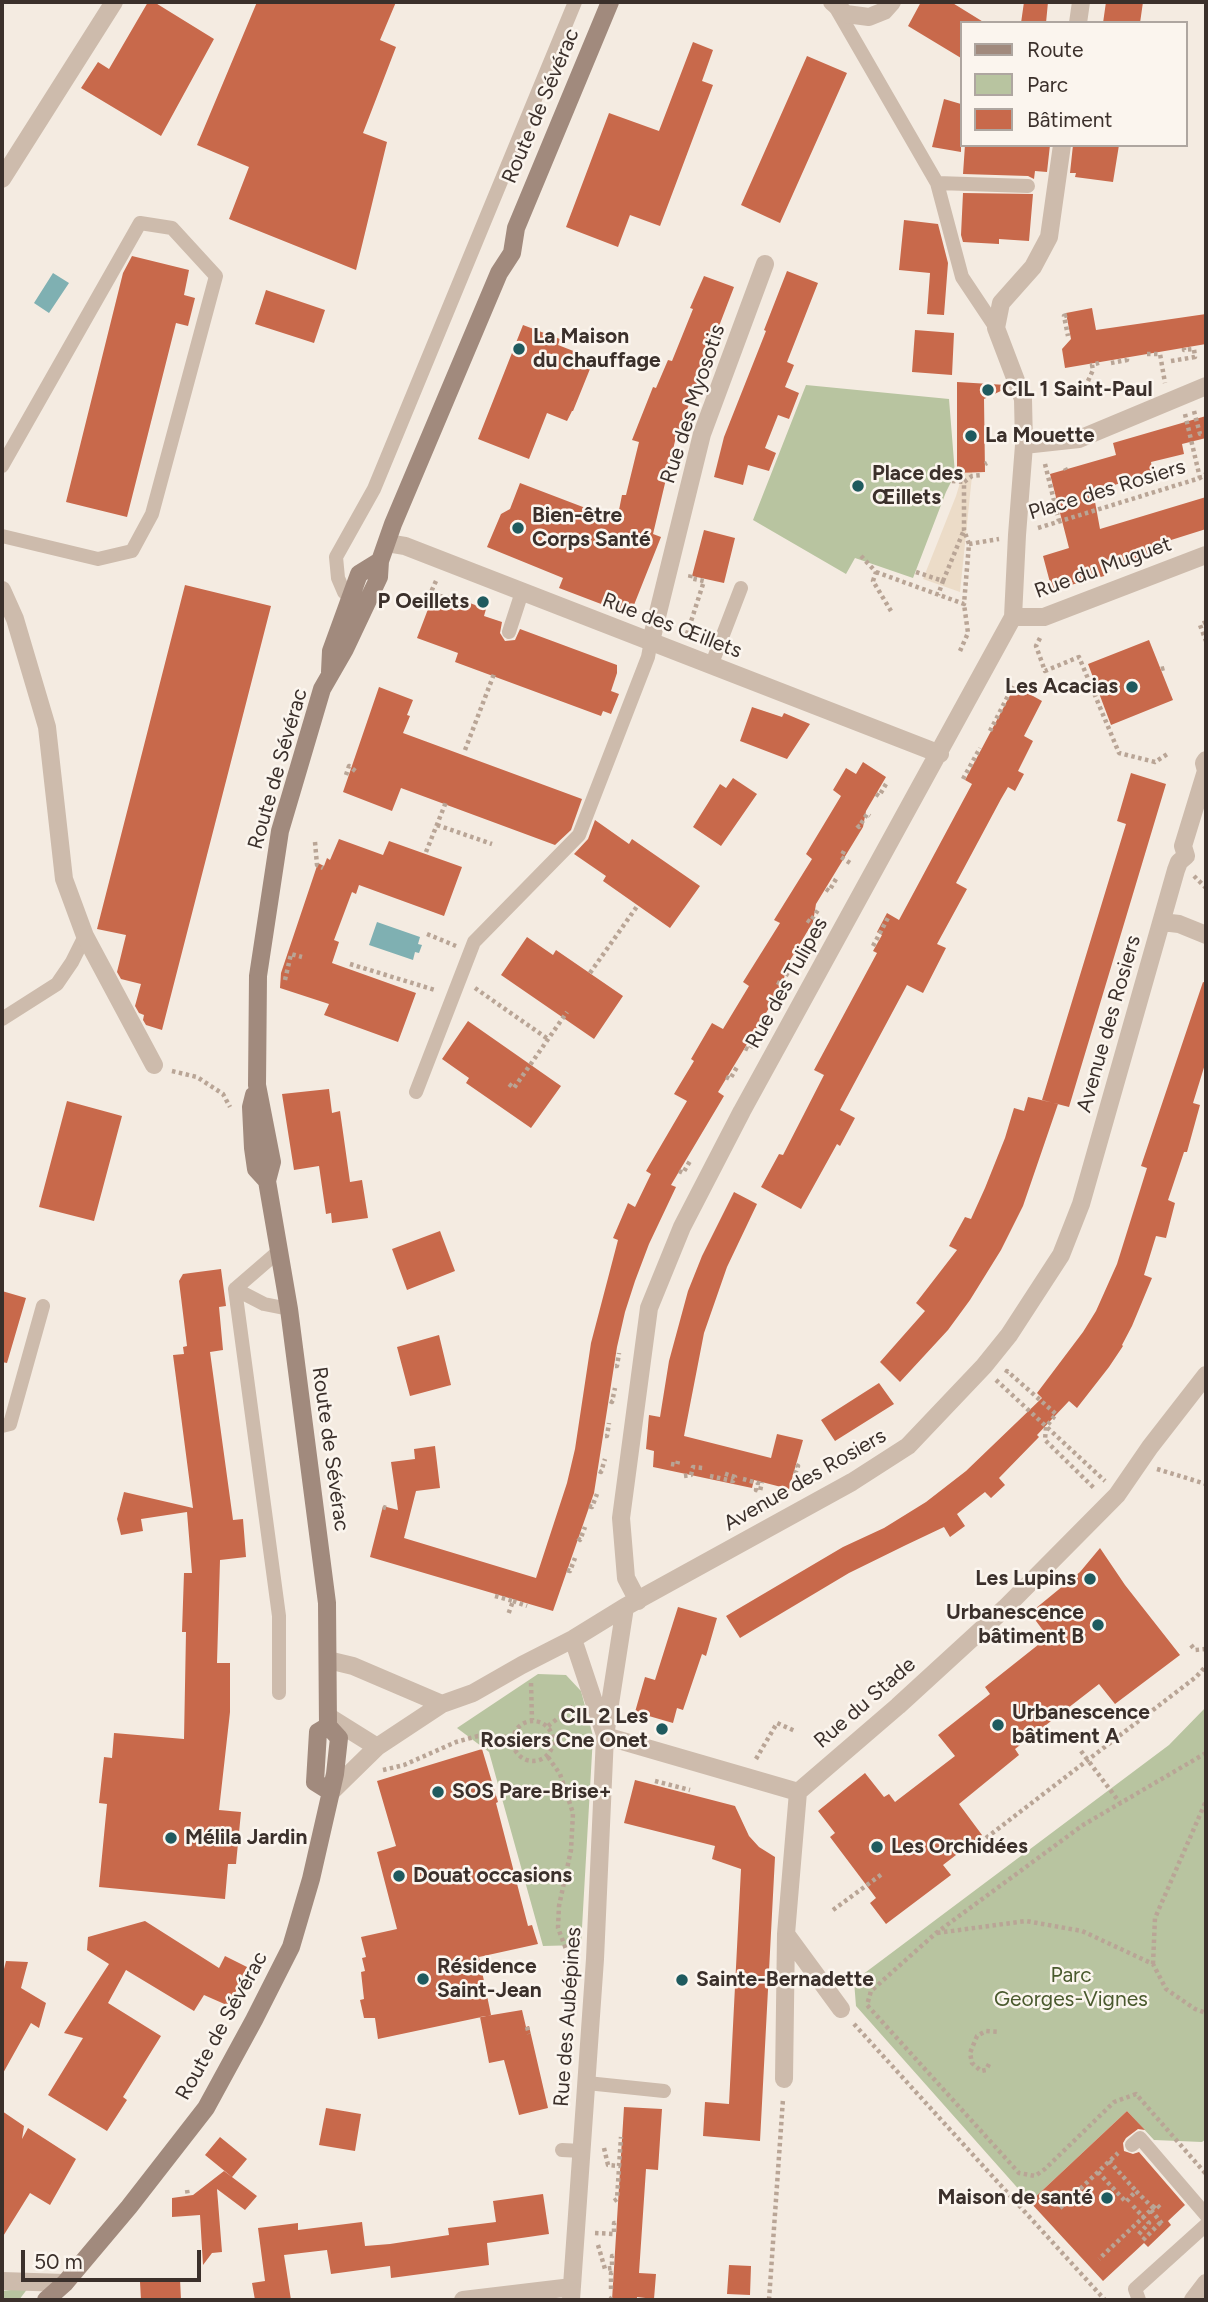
<!DOCTYPE html>
<meta charset="utf-8">
<style>
body{margin:0}
#map{position:relative;width:1208px;height:2302px;overflow:hidden;background:#f4ebe1;font-family:Figtree,sans-serif}
canvas{display:block}
.frame{position:absolute;inset:0;border:4px solid #3b302b;pointer-events:none}
.legend{position:absolute;left:960px;top:21px;width:228px;height:126px;box-sizing:border-box;background:#fbf5ee;border:2px solid #aea6a0;margin:0;padding:9px 12px;list-style:none;font-size:21px;color:#3b302b}
.legend li{display:flex;align-items:center;gap:14px;height:35px}
.legend b{width:35px;border:2px solid #aea6a0}
.scale{position:absolute;left:21px;top:2250px;width:180px;height:32px;box-sizing:border-box;border:4px solid #3b302b;border-top:0;padding-left:9px;font-size:21px;line-height:24px;white-space:nowrap;color:#3b302b;-webkit-text-stroke:5px #fbf5ee;paint-order:stroke}
</style>
<div id="map">
<canvas width="1208" height="2302"></canvas>
<div class="frame"></div>
<ul class="legend">
<li><b style="height:9px;background:#a18a7d"></b>Route</li>
<li><b style="height:19px;background:#b8c4a0"></b>Parc</li>
<li><b style="height:19px;background:#c8694b"></b>Bâtiment</li>
</ul>
<div class="scale">50 m</div>
</div>
<script>
const g = document.querySelector('canvas').getContext('2d');
g.lineJoin = 'round';
function fillPath(path, color) { g.fillStyle = color; g.fill(path, 'evenodd'); }
const toPath = rows => new Path2D(rows.map(r => 'M' + r).join(''));
function strokePath(path, color, width, dash) { g.strokeStyle = color; g.lineWidth = width; g.lineCap = dash ? 'butt' : 'round'; g.setLineDash(dash || []); g.stroke(path); }
function drawText(font, color, halo, rows, align = 'center') {
  g.font = font + ' Figtree,sans-serif'; g.lineWidth = 5; g.setLineDash([]); g.textBaseline = 'middle'; g.strokeStyle = halo; g.fillStyle = color; for (const [text, x, y, turn = 0] of rows) {
    g.save(); g.translate(x, y); g.rotate((+turn || 0) * Math.PI / 180); g.textAlign = isNaN(turn) ? turn : align; if (halo) g.strokeText(text, 0, 0); g.fillText(text, 0, 0); g.restore();
  }
}
const green = toPath([
 [806,385,949,399,955,474,946,492,913,578,855,558,846,574,753,520],
 [538,1674,566,1675,581,1691,593,1736,581,1945,543,1946,489,1752,457,1728],
 [1206,1707,1206,2139,1202,2142,1154,2140,1127,2111,1030,2202,856,2006,854,1981,1169,1745],
 [28,2288,19,2300,2,2300,2,2291]
]);
const plaza = toPath([
 [972,472,972,476,960,592,923,579,956,496,963,473]
]);
const water = toPath([
 [53,273,69,283,49,313,34,303],
 [377,922,420,937,418,944,422,945,419,953,415,952,413,960,369,945]
]);
const building = toPath([
 [148,2,154,2,214,39,161,136,81,88,98,62,109,69],
 [257,2,396,2,380,40,396,47,363,133,387,142,356,270,229,219,249,167,197,145],
 [921,2,951,2,985,23,961,23,961,58,908,26],
 [1024,2,1048,2,1046,23,1021,23],
 [1106,2,1143,2,1140,23,1103,23],
 [693,42,713,50,702,81,713,85,660,226,630,215,618,247,566,227,609,113,659,131],
 [807,56,847,73,780,223,741,205],
 [944,99,961,104,961,152,932,147],
 [965,145,1050,145,1047,172,1035,171,1034,179,1028,176,963,174],
 [1073,145,1119,145,1113,182,1075,177,1076,173,1070,173],
 [963,193,1033,194,1029,241,999,239,999,244,963,242,961,235],
 [904,220,938,224,948,263,944,315,927,314,930,273,899,270],
 [132,256,189,270,184,295,195,298,188,326,176,323,127,517,66,502,123,273],
 [787,271,818,283,787,362,794,365,785,387,799,393,789,419,778,415,765,448,776,453,769,471,748,465,743,485,714,477,724,437,766,331,764,330],
 [704,276,734,287,675,441,653,534,661,537,630,615,559,588,563,578,487,547,501,514,510,509,520,483,617,520,622,495,626,495,639,442,632,440,653,387,656,388,668,360,672,361,693,309,690,308],
 [266,290,325,310,314,343,255,324],
 [1092,308,1096,330,1206,314,1206,344,1065,368,1062,349,1071,339,1066,313],
 [523,325,560,339,558,345,594,359,573,411,572,411,567,421,547,413,529,459,478,439],
 [915,330,954,333,952,375,912,372],
 [957,382,1006,385,1007,388,984,399,985,472,957,473],
 [1206,416,1206,438,1182,444,1184,454,1151,462,1153,474,1093,491,1100,529,1206,497,1206,529,1152,546,1154,555,1106,568,1108,575,1052,590,1043,556,1069,548,1050,474,1116,455,1113,443],
 [704,530,735,538,724,583,692,576],
 [185,585,271,606,162,1030,146,1025,143,1020,144,1015,139,1013,135,1006,141,984,121,979,117,972,126,935,97,929],
 [448,595,486,609,484,616,502,622,500,633,505,641,515,640,520,629,617,665,617,673,611,691,619,694,611,714,603,711,601,716,455,662,458,653,417,638,433,596,445,601],
 [1149,640,1173,700,1111,725,1088,664],
 [1015,686,1042,701,1024,736,1033,741,1018,771,1024,774,1015,791,1008,787,1001,799,956,883,967,889,937,944,946,948,923,993,907,985,840,1110,855,1118,840,1146,837,1144,801,1209,761,1187,779,1154,783,1155,824,1075,814,1070,877,953,873,951,882,935,877,932,887,913,899,920,972,784,965,780],
 [379,687,413,700,407,715,410,716,403,733,582,799,571,830,555,845,401,788,392,811,343,792],
 [752,707,782,717,784,713,810,724,787,759,740,741],
 [863,762,886,777,866,811,863,827,816,904,813,922,786,967,783,985,718,1092,724,1096,671,1185,676,1187,649,1244,635,1281,625,1312,617,1347,594,1493,553,1611,370,1557,383,1506,398,1510,391,1462,415,1459,414,1449,435,1446,440,1488,416,1491,404,1538,536,1578,567,1483,575,1449,591,1343,618,1240,613,1238,628,1203,635,1207,651,1174,646,1171,687,1101,674,1094,694,1061,691,1059,712,1023,723,1029,749,986,743,982,780,923,774,920,812,859,806,854,841,796,833,790,846,768,856,774],
 [1131,773,1166,784,1069,1107,1042,1100,1126,824,1117,821],
 [733,778,757,794,721,846,693,827,720,784,726,788],
 [595,820,629,844,632,839,700,886,670,928,603,881,606,876,574,854,588,839],
 [339,839,383,855,389,841,462,867,444,916,359,885,356,894,352,892,334,940,339,942,332,963,416,993,398,1042,324,1015,329,1004,280,988,281,973,318,863,324,866,327,858,330,860],
 [527,937,553,955,556,950,623,996,594,1039,501,975],
 [1203,982,1206,983,1206,1061,1193,1103,1200,1105,1187,1152,1184,1152,1168,1200,1175,1203,1166,1238,1156,1236,1144,1275,1152,1278,1132,1326,1122,1345,1123,1346,1109,1367,1077,1408,1069,1401,1037,1435,1039,1437,999,1478,1005,1485,991,1498,985,1492,957,1514,965,1526,950,1537,944,1527,906,1545,849,1573,740,1638,726,1616,843,1547,884,1528,926,1502,966,1471,1042,1398,1037,1393,1083,1332,1096,1311,1117,1264,1147,1168,1141,1166],
 [468,1021,561,1086,531,1128,466,1083,469,1078,442,1059],
 [329,1089,332,1113,340,1111,350,1182,362,1180,368,1218,332,1223,331,1213,326,1214,319,1166,294,1170,282,1094],
 [1028,1097,1058,1104,1023,1206,1001,1250,970,1300,948,1330,900,1382,880,1362,925,1311,916,1303,957,1250,949,1246,965,1217,971,1219,985,1188,1005,1138,1014,1108,1024,1111],
 [67,1101,122,1116,94,1221,39,1207],
 [734,1192,757,1204,727,1267,704,1333,684,1436,771,1458,777,1434,803,1440,789,1489,754,1480,752,1488,653,1467,654,1451,646,1449,649,1415,660,1417,669,1361,688,1291,702,1256],
 [440,1231,455,1271,407,1290,392,1249],
 [221,1269,226,1306,219,1307,223,1350,210,1352,233,1520,243,1519,246,1557,220,1560,217,1663,230,1663,230,1712,219,1810,241,1812,236,1864,228,1864,225,1899,99,1887,107,1804,99,1803,104,1757,112,1758,114,1733,184,1739,186,1632,182,1632,184,1573,192,1573,187,1512,141,1519,143,1531,121,1535,117,1519,124,1492,193,1508,173,1355,184,1354,183,1347,187,1346,179,1281,183,1274],
 [2,1291,26,1298,7,1363,2,1362],
 [439,1335,451,1385,410,1396,397,1347],
 [879,1383,894,1404,835,1441,821,1420],
 [1100,1548,1125,1585,1180,1655,1115,1704,1099,1684,1015,1749,1019,1755,959,1804,982,1835,943,1865,951,1875,886,1924,870,1903,876,1898,830,1837,835,1833,818,1811,865,1773,884,1797,889,1794,895,1802,955,1756,938,1735,990,1694,985,1687,1048,1637,1030,1613,1080,1572],
 [678,1607,717,1618,706,1656,702,1654,683,1710,677,1708,673,1723,635,1712,645,1677,655,1680],
 [482,1749,498,1802,496,1803,528,1926,532,1925,538,1944,479,1957,491,2015,378,2039,375,2018,364,2018,360,2000,364,1999,361,1972,365,1971,362,1958,366,1957,361,1937,397,1929,377,1852,396,1846,377,1781],
 [635,1780,735,1806,749,1836,759,1847,775,1857,760,2141,703,2136,705,2102,729,2104,741,1869,712,1859,715,1846,624,1823],
 [145,1921,219,1968,225,1956,247,1967,229,2006,204,1995,194,2011,126,1970,108,2003,161,2036,123,2097,127,2100,107,2131,48,2095,83,2038,64,2033,109,1964,87,1950,88,1937],
 [6,1961,28,1962,21,1988,46,2003,39,2028,31,2023,2,2075,2,1977],
 [522,2010,526,2027,529,2026,548,2108,519,2115,504,2060,489,2063,480,2017],
 [624,2107,662,2109,658,2170,646,2169,639,2273,656,2274,654,2299,637,2297,637,2300,612,2300],
 [326,2108,361,2114,355,2151,319,2145],
 [2,2111,24,2126,22,2139,28,2128,76,2159,50,2205,30,2193,2,2238],
 [1127,2111,1145,2130,1138,2129,1126,2138,1123,2143,1124,2151,1133,2154,1139,2152,1185,2205,1168,2221,1171,2225,1148,2247,1144,2243,1103,2281,1030,2202],
 [220,2137,247,2159,232,2177,205,2155],
 [224,2171,257,2196,245,2210,217,2189,222,2252,212,2253,203,2265,200,2215,172,2217,172,2198,193,2195],
 [543,2194,549,2234,487,2243,489,2265,391,2278,390,2266,331,2274,327,2250,284,2255,291,2300,255,2300,252,2283,265,2281,258,2228,298,2223,298,2230,362,2222,365,2246,390,2244,449,2235,448,2228,496,2222,493,2201],
 [729,2265,751,2266,750,2295,727,2294],
 [180,2279,181,2300,141,2300,140,2282]
]);
const path = toPath([
 [1067,315,1064,316,1068,336],
 [1205,351,1206,351],
 [1147,354,1160,354,1165,383],
 [1171,361,1195,357,1194,349,1184,350,1184,348],
 [1111,363,1127,360,1127,357],
 [1088,381,1093,370,1092,365,1102,362],
 [1194,411,1200,434,1202,434],
 [1185,414,1200,478],
 [985,464,987,463],
 [1045,464,1059,521],
 [1065,468,1066,470],
 [952,481,964,482],
 [1038,528,1200,478,1206,474],
 [969,544,999,539],
 [1153,545,1163,544],
 [861,556,876,572,873,581,891,611],
 [876,572,964,604,969,544,964,530,964,482,972,476,982,475],
 [916,572,943,581,938,595],
 [436,581,431,592,450,600,449,603],
 [943,581,964,530],
 [1206,622,1200,625,1206,641],
 [687,634,704,581,690,578,691,573],
 [1040,638,1036,646,1045,671,1079,657,1119,753,1155,762,1169,753],
 [960,651,968,633,964,604],
 [1161,669,1165,668],
 [990,731,1013,686],
 [465,750,494,674],
 [346,775,349,766,358,773],
 [963,779,980,748],
 [876,794,879,796,886,784],
 [437,825,492,844],
 [857,825,859,827,867,814,870,816],
 [315,842,317,865,323,868],
 [844,851,841,857,850,863],
 [426,852,446,802],
 [1194,876,1206,888],
 [826,889,829,891,836,879],
 [807,920,810,922,818,910],
 [427,934,456,946],
 [873,946,889,916],
 [795,952,798,954,806,942],
 [350,964,435,990],
 [590,973,638,905],
 [285,980,291,954,302,957],
 [777,982,781,984,788,972],
 [475,988,548,1039],
 [745,1048,749,1050,755,1040],
 [172,1071,197,1077,223,1094,230,1107],
 [726,1077,730,1079,737,1067],
 [509,1084,514,1088,567,1012],
 [679,1171,683,1173,690,1161],
 [615,1366,617,1366,619,1353],
 [1006,1373,1007,1371,1056,1414,1046,1427,1045,1440,1095,1489],
 [996,1380,1105,1481],
 [610,1401,612,1402,615,1388],
 [605,1436,607,1436,609,1423],
 [671,1464,677,1465,678,1461],
 [796,1465,798,1466,794,1477,810,1482],
 [1157,1469,1206,1484],
 [599,1471,601,1472,605,1459],
 [684,1476,691,1475,693,1467,703,1468],
 [710,1476,733,1481,735,1477,723,1473],
 [743,1479,758,1483,756,1490,760,1491,762,1482],
 [589,1506,592,1507,597,1494],
 [383,1507,386,1508],
 [578,1538,580,1540,585,1527],
 [567,1570,570,1571,575,1558],
 [495,1596,513,1601,508,1615],
 [513,1601,527,1606],
 [1191,1645,1195,1650,1206,1649],
 [531,1683,532,1720],
 '513 1741a20 20 0 1 1 40 0a20 20 0 1 1-40 0Z',
 [548,1726,575,1705],
 [1081,1751,1120,1803],
 [1206,1753,1083,1825,936,1933,871,1991,867,2005,1019,2173,1035,2176,1045,2169,1114,2102,1136,2094,1206,2174],
 [548,1757,560,1774,573,1813,571,1850,559,1906,558,1928,566,1949,575,1961],
 [756,1759,777,1723,795,1731],
 [383,1770,404,1765,456,1742,478,1736,512,1737],
 [655,1781,690,1790],
 [986,1838,1196,1677,1206,1666],
 [833,1910,882,1874],
 [937,1933,1026,1921,1082,1931,1153,1964,1166,1989,1195,2009,1206,2013],
 [1153,1964,1155,1918,1206,1801],
 [854,2024,1105,2300],
 [527,2027,529,2034],
 [989,2064,986,2070,981,2071,972,2063,970,2053,977,2036,986,2031,999,2032],
 [604,2148,608,2165,619,2166,621,2137],
 [1109,2161,1136,2191],
 [1098,2172,1126,2202,1136,2191,1153,2208,1099,2259],
 [187,2190,188,2196],
 [614,2201,617,2199,619,2168],
 [1133,2206,1149,2223,1138,2235],
 [1060,2208,1118,2153],
 [1153,2208,1156,2204,1160,2208],
 [1151,2210,1163,2225],
 [595,2233,614,2234,614,2223,617,2223],
 [1143,2240,1161,2222],
 [598,2245,605,2269,612,2268,612,2256,615,2256],
 [611,2289,611,2273,614,2273],
 [610,2300,612,2297],
 [769,2300,783,2099]
]);
const lane = toPath([
 [836,8,937,183,962,277,996,328],
 [937,183,1028,186],
 [2,466,140,223,172,228,216,276,152,514,132,551,98,559,2,536],
 [351,599,344,592,338,578,336,557,374,489,575,2],
 [509,632,522,592],
 [711,666,741,588],
 [2,1019,57,984,72,962,85,936],
 [416,1092,474,942,579,835,648,657,651,641],
 [279,1251,235,1289,279,1616,279,1693],
 [235,1289,264,1304,289,1309],
 [2,1426,10,1424,43,1306],
 [587,2083,664,2091],
 [1132,2145,1140,2138,1206,2215],
 [562,2150,582,2151],
 [1139,2300,1135,2289,1206,2225]
]);
const street = toPath([
 [832,2,846,14,869,17,884,11,892,2],
 [1078,23,1081,2],
 [2,179,114,2],
 [1024,445,1079,439,1206,386],
 [387,543,405,546,940,754],
 [2,590,15,619,47,727,64,879,85,936,154,1065],
 [1013,617,1044,617,1206,555],
 [651,641,702,434,765,264],
 [1162,922,1179,924,1206,935],
 [638,1601,626,1578,621,1518,649,1308,682,1227,742,1111,1013,617,1017,535,1024,445,1023,399,996,328,1001,303,1033,267,1049,237,1062,145],
 [573,1639,604,1732],
 [328,1660,353,1666,442,1704],
 [329,1717,377,1747],
 [605,1736,798,1792],
 [331,1792,377,1747,442,1704,473,1693,522,1665,573,1639,625,1607,852,1482,908,1446,984,1366,1009,1335,1061,1255,1081,1204,1176,870,1179,862,1186,856,1183,846,1206,771,1204,763,1206,760],
 [798,1792,898,1706,1005,1608,1117,1495,1150,1447,1206,1375],
 [786,1934,841,2009],
 [784,2079,786,1934,798,1792],
 [2,2281,65,2283],
 [463,2300,572,2287],
 [571,2300,595,1959,605,1736,625,1607],
 [1193,2300,1206,2283]
]);
const secondary = toPath([
 [330,672,331,651,359,574,380,561],
 [254,1095,251,1107,253,1148,256,1169,267,1181],
 [328,1726,318,1732,315,1782,331,1792],
 [46,2300,65,2283,129,2207,206,2108,254,2020,291,1947,311,1879,335,1774,339,1738,328,1726,327,1603,289,1309,267,1181,272,1162,257,1085,258,976,280,831,322,689,345,649,379,577,380,561,393,524,499,273,512,253,516,228,610,2]
]);
const markers = [
 [519,349,7,"#1f5a5e"],
 [988,390,7,"#1f5a5e"],
 [971,436,7,"#1f5a5e"],
 [858,486,7,"#1f5a5e"],
 [518,528,7,"#1f5a5e"],
 [483,602,7,"#1f5a5e"],
 [1132,687,7,"#1f5a5e"],
 [1090,1579,7,"#1f5a5e"],
 [1098,1625,7,"#1f5a5e"],
 [998,1725,7,"#1f5a5e"],
 [662,1729,7,"#1f5a5e"],
 [438,1792,7,"#1f5a5e"],
 [171,1838,7,"#1f5a5e"],
 [877,1847,7,"#1f5a5e"],
 [399,1876,7,"#1f5a5e"],
 [423,1979,7,"#1f5a5e"],
 [682,1980,7,"#1f5a5e"],
 [1107,2198,7,"#1f5a5e"]
];
const streetNames = [
 ["Route de Sévérac",541,106,-67],
 ["Rue des Myosotis",693,404,-72],
 ["Place des Rosiers",1107,490,-17],
 ["Rue du Muguet",1103,568,-20],
 ["Rue des Œillets",672,626,21],
 ["Route de Sévérac",278,769,-74],
 ["Rue des Tulipes",787,983,-61],
 ["Avenue des Rosiers",1109,1024,-74],
 ["Route de Sévérac",330,1449,82],
 ["Avenue des Rosiers",805,1480,-30],
 ["Rue du Stade",865,1703,-41],
 ["Rue des Aubépines",568,2017,-86],
 ["Route de Sévérac",222,2026,-61]
];
const poiNames = [
 ["La Maison",533,337],
 ["du chauffage",533,361],
 ["CIL 1 Saint-Paul",1002,390],
 ["La Mouette",985,436],
 ["Place des",872,474],
 ["Œillets",872,498],
 ["Bien-être",532,516],
 ["Corps Santé",532,540],
 ["P Oeillets",469,602,"right"],
 ["Les Acacias",1118,687,"right"],
 ["Les Lupins",1076,1579,"right"],
 ["Urbanescence",1084,1613,"right"],
 ["bâtiment B",1084,1637,"right"],
 ["Urbanescence",1012,1713],
 ["bâtiment A",1012,1737],
 ["CIL 2 Les",648,1717,"right"],
 ["Rosiers Cne Onet",648,1741,"right"],
 ["SOS Pare-Brise+",452,1792],
 ["Mélila Jardin",185,1838],
 ["Les Orchidées",891,1847],
 ["Douat occasions",413,1876],
 ["Résidence",437,1967],
 ["Saint-Jean",437,1991],
 ["Sainte-Bernadette",696,1980],
 ["Maison de santé",1093,2198,"right"]
];
const parkNames = [
 ["Parc",1071,1976],
 ["Georges-Vignes",1071,2000]
];
fillPath(green, '#b8c4a0');
fillPath(plaza, '#ecdcc8');
fillPath(water, '#7fb0b2');
fillPath(building, '#c8694b');
strokePath(path, '#b9a596', 4.5, [3.5, 3.5]);
strokePath(lane, '#cdbbac', 14);
strokePath(street, '#cdbbac', 18);
strokePath(secondary, '#a18a7d', 18);
for (const [x, y, r, color] of markers) { const dot = new Path2D(); dot.arc(x, y, r, 0, 2 * Math.PI); g.fillStyle = color; g.fill(dot); strokePath(dot, '#fbf5ee', 2.5); }
drawText('21px', '#3b302b', '#fbf5ee', streetNames);
drawText('bold 21px', '#3b302b', '#fbf5ee', poiNames, 'left');
drawText('21px', '#4a5a2e', '#fbf5ee', parkNames);
</script>
